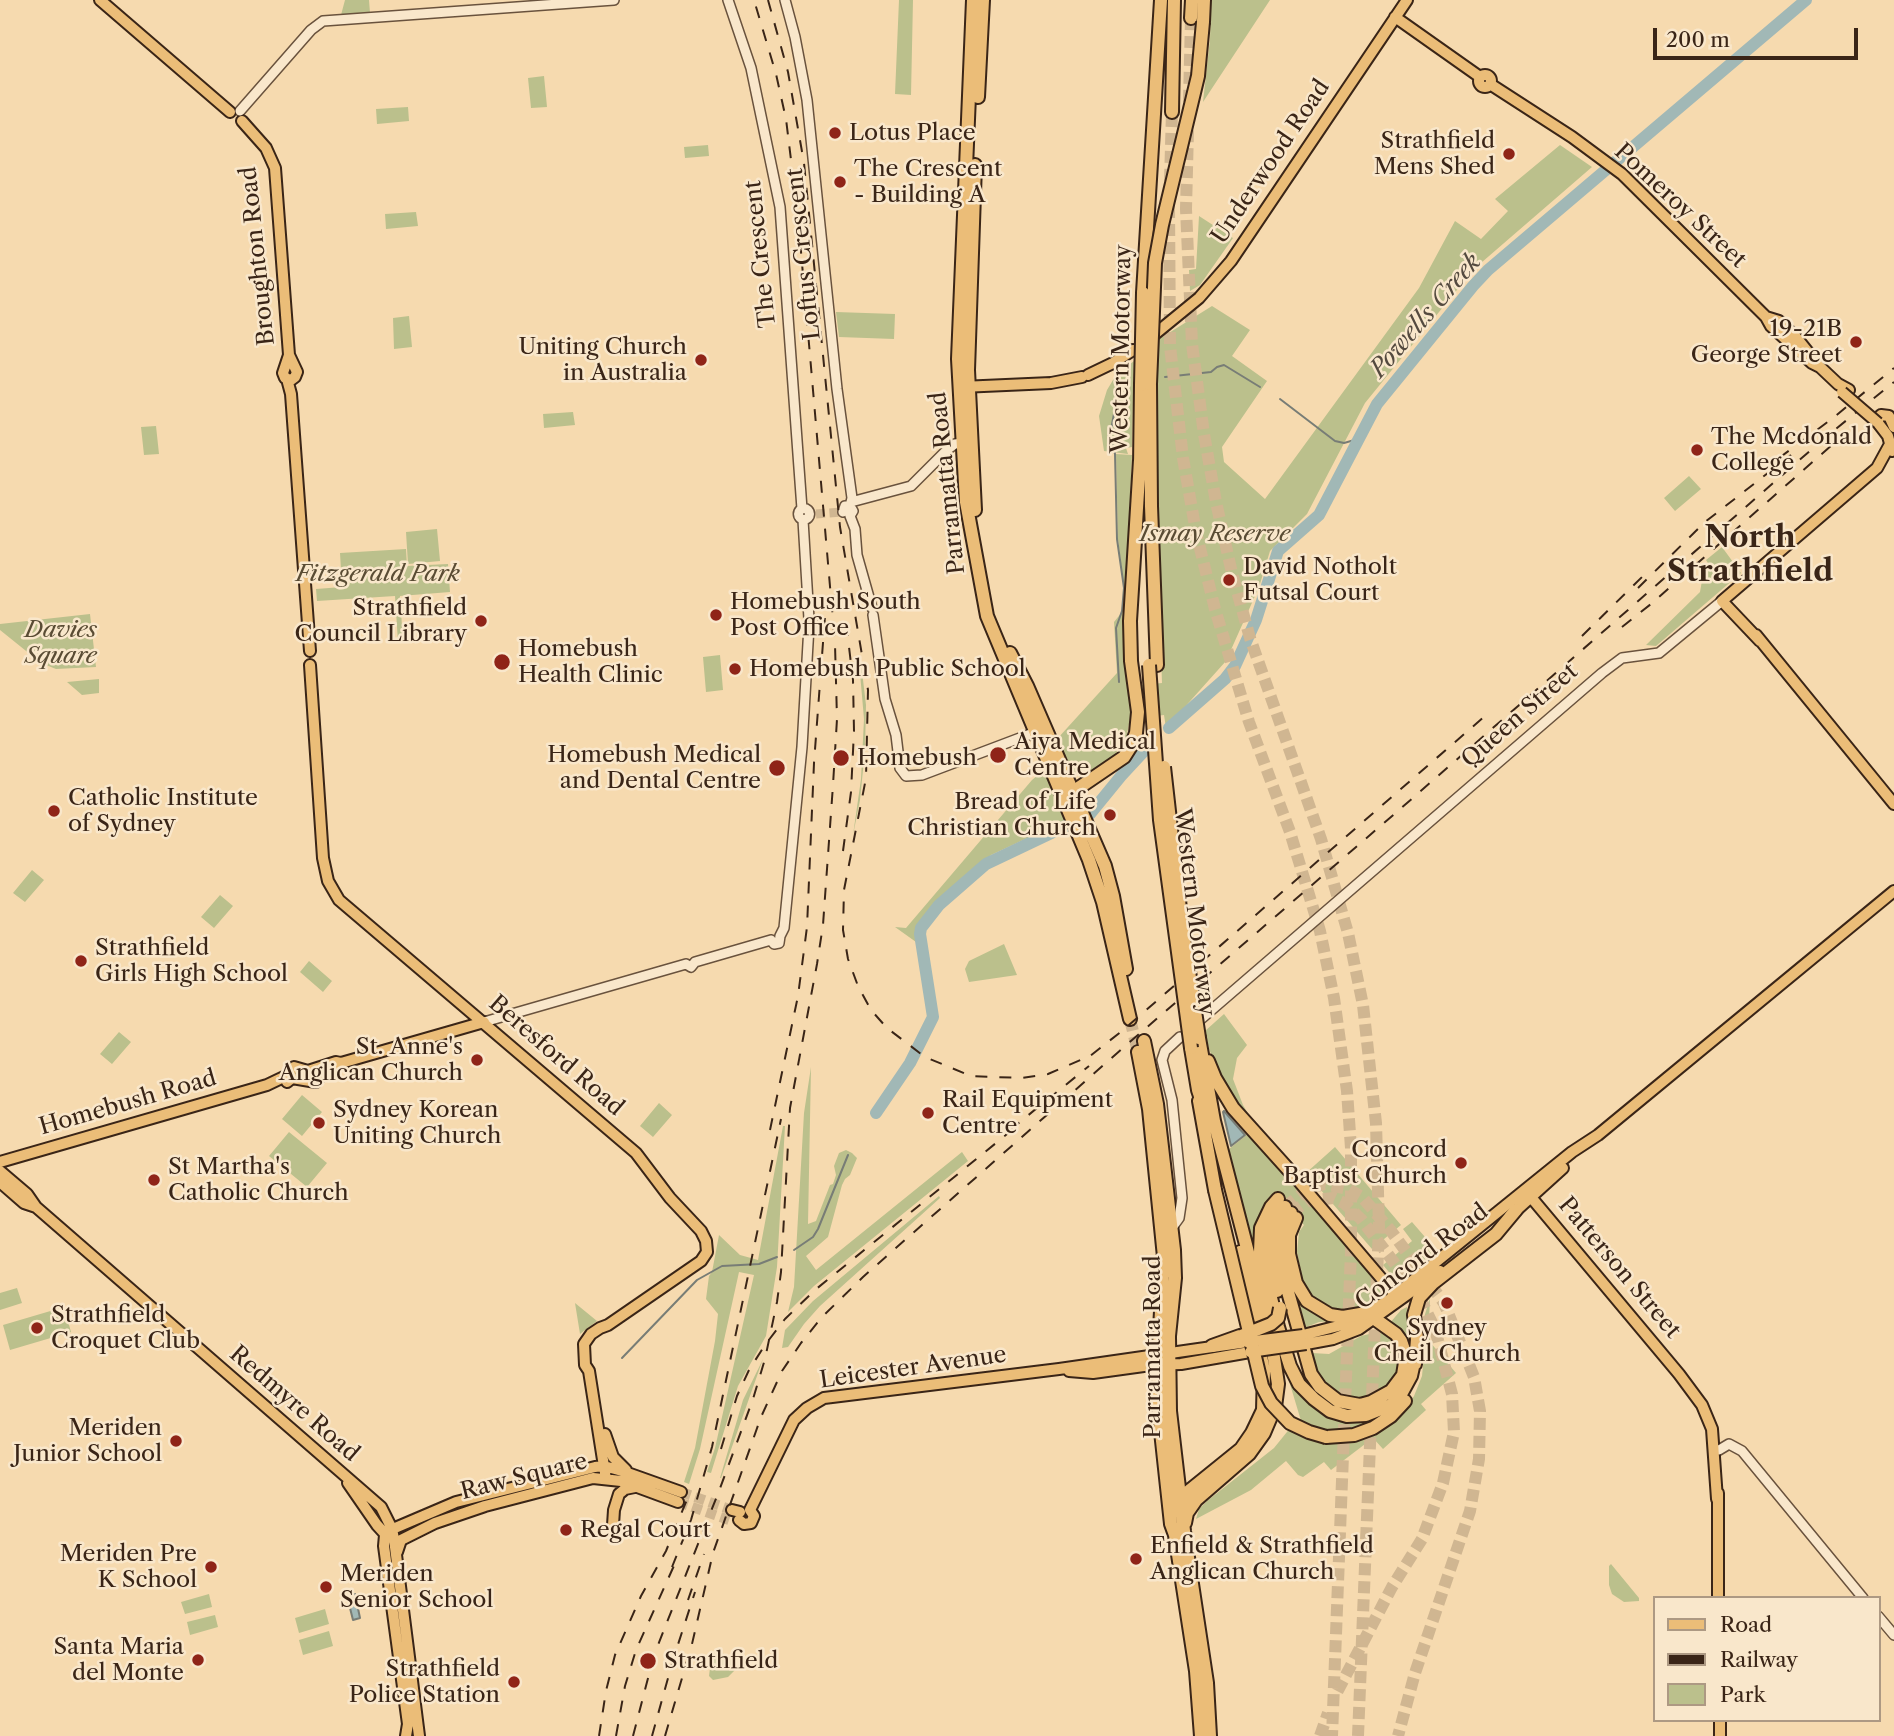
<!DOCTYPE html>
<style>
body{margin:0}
#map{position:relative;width:1894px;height:1736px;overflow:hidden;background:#f6daaf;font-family:"Libre Caslon Text",serif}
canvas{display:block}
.legend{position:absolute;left:1653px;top:1596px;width:228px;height:126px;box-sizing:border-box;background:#f9e7cb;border:2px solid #ad9983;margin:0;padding:9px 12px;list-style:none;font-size:21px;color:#3a2517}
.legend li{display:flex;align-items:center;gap:14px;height:35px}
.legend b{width:35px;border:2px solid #ad9983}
.scale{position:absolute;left:1653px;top:28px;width:205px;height:32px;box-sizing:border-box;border:4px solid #3a2517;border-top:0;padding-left:9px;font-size:21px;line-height:24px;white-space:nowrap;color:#3a2517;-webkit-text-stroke:5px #f9e7cb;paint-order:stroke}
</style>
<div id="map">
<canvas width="1894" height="1736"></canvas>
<ul class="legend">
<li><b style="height:9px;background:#ebbd78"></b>Road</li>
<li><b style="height:9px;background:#3a2517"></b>Railway</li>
<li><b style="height:19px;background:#bbc08c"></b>Park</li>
</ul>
<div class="scale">200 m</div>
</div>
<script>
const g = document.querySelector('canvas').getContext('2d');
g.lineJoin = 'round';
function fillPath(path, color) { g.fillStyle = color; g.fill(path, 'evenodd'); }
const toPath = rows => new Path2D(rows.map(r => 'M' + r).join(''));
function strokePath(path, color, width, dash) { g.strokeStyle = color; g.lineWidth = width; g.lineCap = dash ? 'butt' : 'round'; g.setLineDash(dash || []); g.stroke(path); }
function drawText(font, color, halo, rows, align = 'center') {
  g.font = font + ' "Libre Caslon Text",serif'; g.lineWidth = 5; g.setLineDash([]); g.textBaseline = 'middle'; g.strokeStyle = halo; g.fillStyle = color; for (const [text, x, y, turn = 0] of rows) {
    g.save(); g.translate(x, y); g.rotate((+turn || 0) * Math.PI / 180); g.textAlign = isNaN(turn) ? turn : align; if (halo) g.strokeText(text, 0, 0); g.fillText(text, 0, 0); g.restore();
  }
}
const green = toPath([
 [345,0,369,0,370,13,341,15],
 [899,0,913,0,911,95,895,94],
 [1211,0,1270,0,1203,102,1210,39],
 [544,76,547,107,531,108,528,78],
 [408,107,409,121,377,124,376,109],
 [708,145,709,156,685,158,684,147],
 [1560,145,1592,167,1474,269,1365,403,1307,514,1270,551,1259,587,1226,661,1166,728,1164,715,1130,719,1126,739,1113,757,1086,776,1079,777,1079,774,1073,772,1069,766,1058,738,1117,673,1114,622,1122,612,1124,588,1118,539,1116,454,1132,455,1125,620,1130,686,1162,683,1155,479,1156,341,1212,306,1250,330,1232,356,1267,381,1222,447,1224,462,1265,499,1419,288,1455,221,1481,239,1508,211,1495,199],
 [416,212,418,226,386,229,385,214],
 [1199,216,1233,238,1200,285,1190,291,1189,270,1196,269],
 [836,312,895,314,894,339,839,337],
 [409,316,412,347,394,349,393,318],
 [1134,361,1132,447,1126,448,1128,454,1104,451,1099,416,1107,390,1116,375],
 [573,412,575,425,544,428,543,414],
 [156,426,159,454,144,455,141,427],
 [1689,476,1701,489,1675,511,1664,498],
 [437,529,440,561,408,564,406,532],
 [1722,547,1741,573,1656,646,1646,645,1700,592,1704,569,1708,563,1706,560],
 [406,549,407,566,448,564,450,592,400,596,403,642,398,642,395,596,317,601,316,589,342,587,340,553],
 [90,614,96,667,56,669,41,663,0,630,0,624],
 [720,655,723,690,706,692,703,657],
 [861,663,866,705,865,750,860,800,853,835,861,779,864,719,860,673,854,673,853,664],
 [99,679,99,693,82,695,67,682],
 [1044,770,1066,820,991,855,954,886,917,927,915,933,916,942,895,927,906,928,1032,780],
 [32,870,44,880,25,902,13,893],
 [220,895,233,906,214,928,201,917],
 [1004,944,1017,975,969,982,965,969,969,961],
 [309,961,332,981,323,992,300,972],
 [1224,1014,1247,1045,1237,1058,1233,1079,1243,1105,1253,1122,1252,1123,1227,1090,1209,1049,1205,1031],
 [119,1032,131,1042,112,1064,100,1054],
 [811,1067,808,1224,816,1221,830,1185,833,1184,836,1175,834,1166,839,1153,846,1150,852,1153,857,1158,850,1175,845,1179,842,1185,828,1237,806,1256,816,1270,962,1152,968,1161,814,1286,788,1312,794,1287,804,1113],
 [302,1095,322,1112,302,1136,282,1119],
 [659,1103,672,1115,653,1137,640,1126],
 [783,1126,785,1126,777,1267,766,1336,738,1386,711,1473,707,1472,715,1448,754,1275,739,1272,700,1449,689,1484,684,1482,695,1448,715,1341,718,1314,706,1299,709,1276,712,1272,719,1235,740,1255,758,1260],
 [289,1132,327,1163,307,1187,269,1156],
 [1249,1133,1333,1227,1342,1242,1382,1289,1382,1297,1371,1304,1344,1312,1333,1310,1316,1301,1303,1283,1297,1252,1299,1232,1304,1225,1275,1196,1257,1220,1254,1249,1229,1149],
 [1335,1147,1401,1225,1372,1249,1306,1173],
 [939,1196,940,1198,820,1306,804,1324,788,1347,782,1348,785,1330,813,1301],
 [1412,1222,1438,1252,1412,1274,1400,1280,1393,1277,1383,1265,1412,1241,1403,1229],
 [17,1288,22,1303,0,1310,0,1293],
 [1299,1297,1335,1321,1319,1322,1304,1328],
 [1430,1298,1429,1320,1435,1328,1430,1335,1430,1342,1456,1373,1421,1404,1426,1410,1383,1449,1373,1438,1331,1470,1324,1462,1303,1477,1298,1475,1286,1461,1251,1490,1196,1519,1199,1509,1207,1501,1274,1448,1291,1427,1356,1440,1386,1427,1402,1414,1414,1396,1422,1376,1424,1355,1422,1324],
 [575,1303,597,1321,580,1334],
 [64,1307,71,1332,10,1350,3,1325],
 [1407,1307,1409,1346,1407,1346,1389,1324,1401,1310],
 [1386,1330,1400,1348,1401,1369,1390,1387,1358,1401,1336,1394,1319,1374,1312,1353,1329,1354,1361,1336],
 [763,1359,721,1478,720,1478,743,1400],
 [1286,1371,1303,1392,1364,1420,1380,1416,1381,1418,1353,1431,1333,1432,1302,1424],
 [1611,1564,1639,1598,1639,1601,1624,1602,1612,1594,1609,1585,1609,1566],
 [209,1594,212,1607,185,1614,181,1602],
 [325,1609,329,1624,299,1633,295,1618],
 [215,1615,218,1627,190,1635,187,1622],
 [329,1631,333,1646,303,1655,299,1640],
 [720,1652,731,1658,735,1663,735,1670,728,1677,713,1680,709,1676,710,1668,716,1655]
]);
const water = toPath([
 [1224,1111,1245,1135,1231,1146,1223,1112,1224,1111],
 [355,1594,360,1618,353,1620,347,1596,355,1594]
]);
const stream = toPath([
 [1165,377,1211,372,1217,367,1224,365,1260,387],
 [1280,399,1335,441,1344,443,1358,439],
 [1114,430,1126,429],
 [1119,682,1116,628,1122,611,1124,588,1117,539,1115,454,1110,435,1117,398,1124,389],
 [794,1250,813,1237,818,1229,848,1155],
 [622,1358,697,1280,722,1266,759,1264,777,1257]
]);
const river = toPath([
 [1169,728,1225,679,1235,666,1256,620,1278,551,1319,515,1377,404,1473,286,1488,270,1806,0],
 [1090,814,1121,776,1146,749],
 [876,1113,910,1063,933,1017,920,934,921,928,939,905,986,864,1068,825]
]);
const minorTunnel = toPath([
 [816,514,842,512]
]);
const majorTunnel = toPath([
 [681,1492,732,1510],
 [678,1502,729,1520]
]);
const highwayTunnel = toPath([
 [1189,102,1191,18],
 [1188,130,1186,209,1192,344,1204,434,1216,502,1232,573,1250,638,1321,839,1348,933,1363,1005,1376,1123,1379,1227,1358,1736],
 [1170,181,1172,112],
 [1169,206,1170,346,1183,458,1196,532,1215,609,1249,722,1290,832,1320,931,1334,998,1347,1091,1351,1148,1351,1251,1332,1736],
 [1130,1019,1137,1048],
 [1285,1207,1308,1189,1324,1184,1348,1189,1362,1197,1391,1231,1444,1303,1474,1377,1480,1411,1479,1459,1470,1511,1415,1673,1398,1736],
 [1291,1213,1308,1201,1333,1198,1344,1203,1361,1219,1418,1294,1435,1329,1452,1394,1454,1432,1443,1483,1422,1539,1392,1587,1335,1696],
 [1320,1736,1328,1713]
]);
const minor = toPath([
 [728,0,751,68,780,207,802,509],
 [785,0,795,37,807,100,837,389,852,498,850,506,853,511,850,516,855,529,857,555,872,608],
 [240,111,311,30,323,21,614,0],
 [851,502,911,486,947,450,955,444,962,443],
 '798.5 514a5.5 5.5 0 1 1 11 0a5.5 5.5 0 1 1-11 0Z',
 [843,512,845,506,850,506],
 [873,615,885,699,896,735,900,768,906,776,922,775,1041,730],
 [771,940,774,944,779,943,780,936,784,928,802,747,809,626,813,623,809,619,803,520],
 [1201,1019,1602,673,1622,658,1659,653,1722,601],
 [484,1022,686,964,691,967,695,962,771,940],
 [1171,1229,1179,1218,1182,1198,1172,1100,1162,1060,1165,1051,1180,1037],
 [1719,1450,1729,1444,1742,1451,1863,1598],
 [1878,1616,1894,1635]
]);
const major = toPath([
 [100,0,230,112],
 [1395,17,1480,77],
 '1479 81a6 6 0 1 1 12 0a6 6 0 1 1-12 0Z',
 [1490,84,1572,137,1622,174,1766,317,1771,326,1812,363,1820,367],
 [242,121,266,148,275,168,289,355,297,372,295,377,291,380,285,378,283,373,289,355],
 [1766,317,1779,321,1796,337,1820,367,1838,384,1849,390],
 [1155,334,1199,298,1231,261,1407,0],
 [1088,375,1113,363,1133,350],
 [287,379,291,394,310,651],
 [961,387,1051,383,1082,377],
 [1892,451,1888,436,1878,423,1878,418,1881,415,1889,416,1894,427],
 [1756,635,1894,804],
 [1760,641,1722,601,1877,468,1889,446],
 [310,665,323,858,328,881,339,900,636,1153,670,1198,701,1231,706,1241,707,1252,701,1261,608,1325,600,1328,591,1334,584,1344,585,1365,589,1371,606,1479],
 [291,1077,290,1072,294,1067,308,1071,336,1062,341,1063,484,1022],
 [287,1082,292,1078,316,1082,320,1077,336,1067],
 [0,1162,267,1085,290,1074],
 [0,1171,27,1194,36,1207,381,1507,392,1529,394,1539,419,1736],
 [1295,1177,1398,1298],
 [0,1182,24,1203,36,1207],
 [1525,1190,1679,1374,1702,1405,1712,1429,1717,1499],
 [1510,1216,1563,1168],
 [1303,1335,1354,1322,1390,1299,1572,1152,1598,1135,1894,891],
 [1306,1344,1333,1339,1359,1329,1440,1271],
 [1069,1371,1093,1373,1151,1365,1181,1364,1250,1352],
 [605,1434,613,1457,626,1470],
 [348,1483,377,1525,388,1537],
 [1718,1493,1718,1598],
 [732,1510,740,1512],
 [750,1510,794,1420,807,1408,824,1398,1059,1369,1247,1342],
 [739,1520,744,1524,751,1523,754,1516,750,1510],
 [613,1525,614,1510,619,1494,625,1489,635,1487],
 [397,1552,401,1540,435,1523,485,1506,593,1478,621,1481,678,1502],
 [1720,1720,1720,1736],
 [406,1736,408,1724,384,1546,385,1535,388,1531,456,1502,595,1467,604,1466,622,1471,681,1492]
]);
const highway = toPath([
 [973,0,958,359,966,502,987,616,1089,860,1103,902,1130,1019],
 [1191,18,1192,0],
 [1203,22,1204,0],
 [978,97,983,0],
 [1172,112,1174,0],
 [1143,293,1161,0],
 [1150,384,1151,506,1157,665],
 [1140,466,1141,385],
 [975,510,968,370,975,165],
 [1010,653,1027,686,1105,866,1113,896,1126,969],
 [1071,800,1073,794,1080,787,1124,757,1131,746,1136,733,1138,712,1131,661,1130,621,1140,460],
 [1144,1041,1157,1104,1174,1250,1175,1278,1169,1336,1170,1411,1184,1531,1207,1683,1210,1736],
 [1191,1048,1198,1090,1204,1108],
 [1138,1052,1149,1109,1164,1257,1158,1365,1159,1413,1171,1524,1175,1535,1196,1671,1201,1736],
 [1208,1061,1215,1078,1233,1108,1295,1177],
 [1199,1101,1215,1190],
 [1278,1199,1271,1207,1261,1228,1260,1252,1278,1327,1290,1366,1299,1384,1314,1399,1330,1411,1347,1416,1366,1415,1391,1405,1399,1398,1411,1376,1415,1358],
 [1291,1213,1283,1223,1280,1234,1281,1267,1311,1374,1320,1387,1338,1401,1360,1405,1371,1402,1391,1391,1403,1375,1406,1356,1401,1341,1396,1334,1375,1319],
 [1296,1218,1289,1235,1289,1254,1296,1283,1307,1301,1330,1315,1343,1317,1366,1313,1380,1306],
 [1277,1291,1269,1256,1269,1233,1273,1223,1285,1207],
 [1212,1346,1240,1336],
 [1415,1364,1417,1339,1414,1315,1419,1298,1433,1283,1496,1234,1516,1210],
 [1326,1437,1354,1435,1373,1428,1391,1416,1405,1401],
 [1178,1504,1189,1491,1241,1449,1252,1433,1263,1410,1264,1371,1240,1252],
 [1185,1523,1187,1513,1196,1500,1249,1454,1264,1433,1275,1407,1278,1384,1272,1345,1214,1121,1199,1038]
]);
const rail = toPath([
 [768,0,788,72,804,163,840,527,868,690,866,778,844,890,843,930,848,959,858,986,871,1010,887,1028,925,1057,971,1076,1021,1078,1048,1074,1090,1056,1122,1031,1485,716],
 [1779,458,1833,418,1894,368],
 [1638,588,1705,522,1791,455],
 [1622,627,1651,604,1841,437],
 [1582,636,1642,577],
 [843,851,851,792,854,731,853,680,845,614],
 [770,1130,798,996,807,927,814,763,825,616],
 [1010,1130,1089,1066],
 [721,1449,737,1396,749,1370,765,1345,785,1319,815,1290,1017,1126],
 [672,1567,691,1520,712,1447,781,1119],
 [688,1600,704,1554],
 [599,1736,606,1691,615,1655,641,1596,666,1551,690,1492],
 [616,1736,625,1686,636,1650,677,1559],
 [633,1736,654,1655,719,1491,753,1399,765,1359,777,1302,781,1272,790,1108,817,964,823,925,833,785,837,719,835,644,798,217,786,119,776,74,754,0],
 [652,1736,673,1660,695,1592],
 [665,1736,692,1644,713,1553,761,1417,782,1371,801,1343,822,1317,863,1277,1124,1047,1399,810,1827,436,1894,382]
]);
const majorBridge = toPath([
 [1842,392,1878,423],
 [1247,1342,1303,1335],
 [1250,1352,1306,1344]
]);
const highwayBridge = toPath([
 [1150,384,1155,263,1162,225,1198,76,1203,22],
 [1141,385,1143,293],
 [1149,665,1160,820,1191,1048],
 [1164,767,1181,918,1199,1038],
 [1215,1190,1262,1386,1271,1403,1290,1423,1309,1432,1326,1437],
 [1241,1336,1271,1324,1278,1318,1280,1308]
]);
const markers = [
 [835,133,7,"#8f2418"],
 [1509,154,7,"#8f2418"],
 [840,182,7,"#8f2418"],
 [1856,342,7,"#8f2418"],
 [701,360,7,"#8f2418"],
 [1697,450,7,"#8f2418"],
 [1229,580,7,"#8f2418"],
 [716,615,7,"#8f2418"],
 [481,621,7,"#8f2418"],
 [502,662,9,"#8f2418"],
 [735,669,7,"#8f2418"],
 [998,755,9,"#8f2418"],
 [841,758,9,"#8f2418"],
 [777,768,9,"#8f2418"],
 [54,811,7,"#8f2418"],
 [1110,815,7,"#8f2418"],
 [81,961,7,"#8f2418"],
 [477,1060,7,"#8f2418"],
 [928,1113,7,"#8f2418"],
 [319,1123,7,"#8f2418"],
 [1461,1163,7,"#8f2418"],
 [154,1180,7,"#8f2418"],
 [1447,1303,7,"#8f2418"],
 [37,1328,7,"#8f2418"],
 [176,1441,7,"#8f2418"],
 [566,1530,7,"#8f2418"],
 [1136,1559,7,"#8f2418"],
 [211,1567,7,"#8f2418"],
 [326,1587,7,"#8f2418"],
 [198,1660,7,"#8f2418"],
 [648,1661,9,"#8f2418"],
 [514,1682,7,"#8f2418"]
];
const poiNames = [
 ["Lotus Place",849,133],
 ["Strathfield",1495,141,"right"],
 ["Mens Shed",1495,167,"right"],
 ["The Crescent",854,169],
 ["- Building A",854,195],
 ["19-21B",1842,329,"right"],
 ["George Street",1842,355,"right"],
 ["Uniting Church",687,347,"right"],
 ["in Australia",687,373,"right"],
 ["The Mcdonald",1711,437],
 ["College",1711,463],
 ["David Notholt",1243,567],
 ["Futsal Court",1243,593],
 ["Homebush South",730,602],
 ["Post Office",730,628],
 ["Strathfield",467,608,"right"],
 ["Council Library",467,634,"right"],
 ["Homebush",518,649],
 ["Health Clinic",518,675],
 ["Homebush Public School",749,669],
 ["Aiya Medical",1014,742],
 ["Centre",1014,768],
 ["Homebush Medical",761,755,"right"],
 ["and Dental Centre",761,781,"right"],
 ["Homebush",857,758],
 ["Catholic Institute",68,798],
 ["of Sydney",68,824],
 ["Bread of Life",1096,802,"right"],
 ["Christian Church",1096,828,"right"],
 ["Strathfield",95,948],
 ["Girls High School",95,974],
 ["St. Anne's",463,1047,"right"],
 ["Anglican Church",463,1073,"right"],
 ["Rail Equipment",942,1100],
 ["Centre",942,1126],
 ["Sydney Korean",333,1110],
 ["Uniting Church",333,1136],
 ["Concord",1447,1150,"right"],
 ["Baptist Church",1447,1176,"right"],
 ["St Martha's",168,1167],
 ["Catholic Church",168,1193],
 ["Strathfield",51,1315],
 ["Croquet Club",51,1341],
 ["Sydney",1447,1328,"center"],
 ["Cheil Church",1447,1354,"center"],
 ["Meriden",162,1428,"right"],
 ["Junior School",162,1454,"right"],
 ["Regal Court",580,1530],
 ["Enfield & Strathfield",1150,1546],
 ["Anglican Church",1150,1572],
 ["Meriden Pre",197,1554,"right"],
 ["K School",197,1580,"right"],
 ["Meriden",340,1574],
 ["Senior School",340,1600],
 ["Santa Maria",184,1647,"right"],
 ["del Monte",184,1673,"right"],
 ["Strathfield",664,1661],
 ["Strathfield",500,1669,"right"],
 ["Police Station",500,1695,"right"]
];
const streetNames = [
 ["Underwood Road",1271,162,-56],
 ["Pomeroy Street",1680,206,43],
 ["The Crescent",761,254,-96],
 ["Loftus Crescent",804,254,-96],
 ["Broughton Road",258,256,-96],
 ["Western Motorway",1122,349,-89],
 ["Parramatta Road",948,483,-96],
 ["Queen Street",1520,716,-41],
 ["Western Motorway",1194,912,83],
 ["Beresford Road",556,1056,41],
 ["Homebush Road",128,1103,-16],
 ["Concord Road",1422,1257,-37],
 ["Patterson Street",1619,1268,50],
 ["Parramatta Road",1153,1347,-90],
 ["Leicester Avenue",913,1368,-8],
 ["Redmyre Road",294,1404,41],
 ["Raw Square",524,1477,-14]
];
const parkNames = [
 ["Ismay Reserve",1215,534],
 ["Fitzgerald Park",378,574],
 ["Davies",61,630],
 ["Square",61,656]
];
const waterNames = [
 ["Powells Creek",1426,316,-49]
];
const districtNames = [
 ["North",1750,538],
 ["Strathfield",1750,572]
];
fillPath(green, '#bbc08c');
fillPath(water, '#a1b8b6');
strokePath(water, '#787d76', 2);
strokePath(stream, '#787d76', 2);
strokePath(river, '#a1b8b6', 12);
strokePath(minorTunnel, '#d0b691', 9, [9, 4.5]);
strokePath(majorTunnel, '#d0b691', 10, [10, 5]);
strokePath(highwayTunnel, '#d0b691', 12, [12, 6]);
strokePath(minor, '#69523d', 12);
strokePath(major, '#3a2517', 14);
strokePath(highway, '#3a2517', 16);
strokePath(minor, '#f9e7cb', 9);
strokePath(major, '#ebbd78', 10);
strokePath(highway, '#ebbd78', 12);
strokePath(rail, '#3a2517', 2, [12, 12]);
strokePath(majorBridge, '#3a2517', 14, []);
strokePath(highwayBridge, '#3a2517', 16, []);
strokePath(majorBridge, '#ebbd78', 10);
strokePath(highwayBridge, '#ebbd78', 12);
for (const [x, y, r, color] of markers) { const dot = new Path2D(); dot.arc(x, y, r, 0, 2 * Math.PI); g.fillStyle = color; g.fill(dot); strokePath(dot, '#f9e7cb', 2.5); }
drawText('23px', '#3a2517', '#f9e7cb', poiNames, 'left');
drawText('23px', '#3a2517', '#f9e7cb', streetNames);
drawText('italic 23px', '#5a4c34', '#f9e7cb', parkNames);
drawText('italic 24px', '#544a3f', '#f9e7cb', waterNames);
drawText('bold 30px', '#3a2517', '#f9e7cb', districtNames);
</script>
